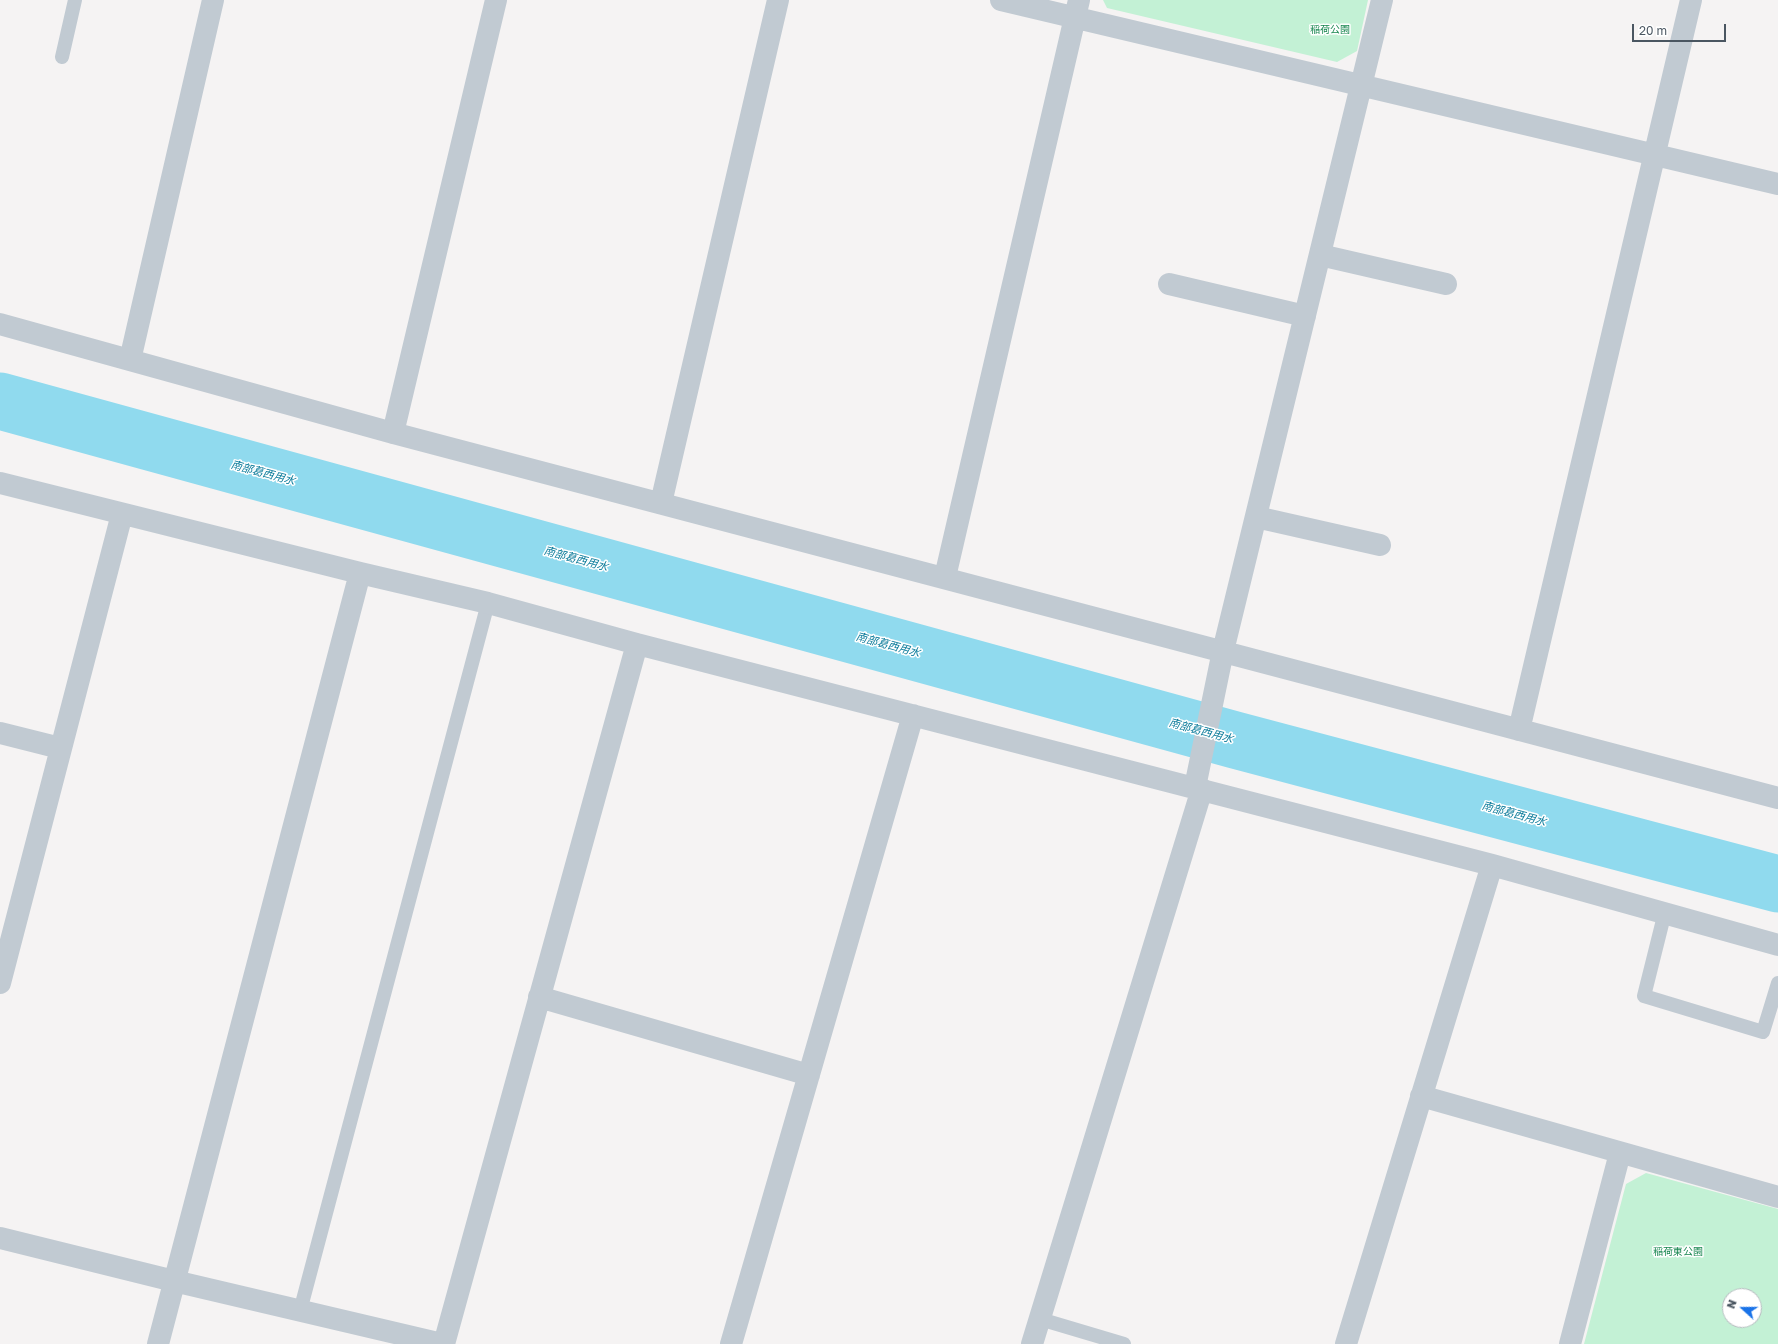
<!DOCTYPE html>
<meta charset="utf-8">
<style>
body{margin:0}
#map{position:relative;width:1778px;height:1344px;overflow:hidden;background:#f5f3f3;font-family:"Golos Text",sans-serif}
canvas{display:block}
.north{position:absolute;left:1722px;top:1288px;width:40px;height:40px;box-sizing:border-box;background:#fff;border:1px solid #b7bbc0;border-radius:50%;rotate:291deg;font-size:11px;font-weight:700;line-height:16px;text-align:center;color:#4a5661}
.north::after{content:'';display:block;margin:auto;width:14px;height:18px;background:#1a73e8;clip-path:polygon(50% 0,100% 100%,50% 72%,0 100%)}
.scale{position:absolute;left:1632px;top:24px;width:94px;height:18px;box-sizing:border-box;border:2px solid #4a5661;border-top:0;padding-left:5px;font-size:12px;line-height:14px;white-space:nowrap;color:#4a5661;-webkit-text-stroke:3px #fff;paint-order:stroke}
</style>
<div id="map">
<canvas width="1778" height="1344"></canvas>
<div class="north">N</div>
<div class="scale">20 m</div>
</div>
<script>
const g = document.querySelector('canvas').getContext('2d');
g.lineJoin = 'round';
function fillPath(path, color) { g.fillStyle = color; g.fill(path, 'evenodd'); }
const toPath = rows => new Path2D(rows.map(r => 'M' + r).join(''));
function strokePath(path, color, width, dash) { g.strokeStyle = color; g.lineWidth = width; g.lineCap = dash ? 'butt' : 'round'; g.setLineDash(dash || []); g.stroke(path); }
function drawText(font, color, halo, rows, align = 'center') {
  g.font = font + ' "Golos Text","Noto Sans JP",sans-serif'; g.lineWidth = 3; g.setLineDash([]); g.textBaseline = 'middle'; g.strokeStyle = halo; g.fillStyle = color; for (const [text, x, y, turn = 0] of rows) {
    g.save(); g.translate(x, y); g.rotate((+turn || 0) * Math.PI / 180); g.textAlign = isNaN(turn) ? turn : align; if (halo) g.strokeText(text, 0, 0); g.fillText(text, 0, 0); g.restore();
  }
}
const green = toPath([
 [1103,0,1368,0,1357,51,1337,62,1107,8],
 [1646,1173,1778,1209,1778,1344,1584,1344,1626,1184],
 [1730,1296,1754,1296,1754,1320,1730,1320]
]);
const river = toPath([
 [0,401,1235,740,1778,884]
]);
const lane = toPath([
 [62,57,75,0],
 [1665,912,1644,996,1763,1032,1778,983],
 [300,1311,488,603],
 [1040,1319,1124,1344]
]);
const street = toPath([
 [1001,0,1778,184],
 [1320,255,1446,284],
 [1169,284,1305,316],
 [0,324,393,433,1778,798],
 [130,360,213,0],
 [393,433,496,0],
 [0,483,360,573,488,603,637,644,1492,865,1778,945],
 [661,503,778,0],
 [1256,517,1380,545],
 [945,577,1079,0],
 [1519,730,1691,0],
 [0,733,60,748],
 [1195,787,1223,651,1382,0],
 [0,983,122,514],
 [539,997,809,1075],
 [1421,1096,1778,1197],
 [0,1238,174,1281,442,1344],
 [158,1344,360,573],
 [444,1344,637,644],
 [731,1344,913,715],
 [1032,1344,1202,789],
 [1346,1344,1492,865],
 [1570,1344,1620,1153]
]);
const parkNames = [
 ["稲荷公園",1330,30],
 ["稲荷東公園",1678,1252]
];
const waterNames = [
 ["南部葛西用水",263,473,15],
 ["南部葛西用水",576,559,15],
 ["南部葛西用水",888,645,15],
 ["南部葛西用水",1201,731,15],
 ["南部葛西用水",1514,814,15]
];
fillPath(green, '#c3f1d5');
strokePath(river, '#90daee', 57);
strokePath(lane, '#c1cad2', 14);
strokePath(street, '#c1cad2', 22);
drawText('10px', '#17864f', '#fff', parkNames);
drawText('italic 11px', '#0c7c9b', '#fff', waterNames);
</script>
